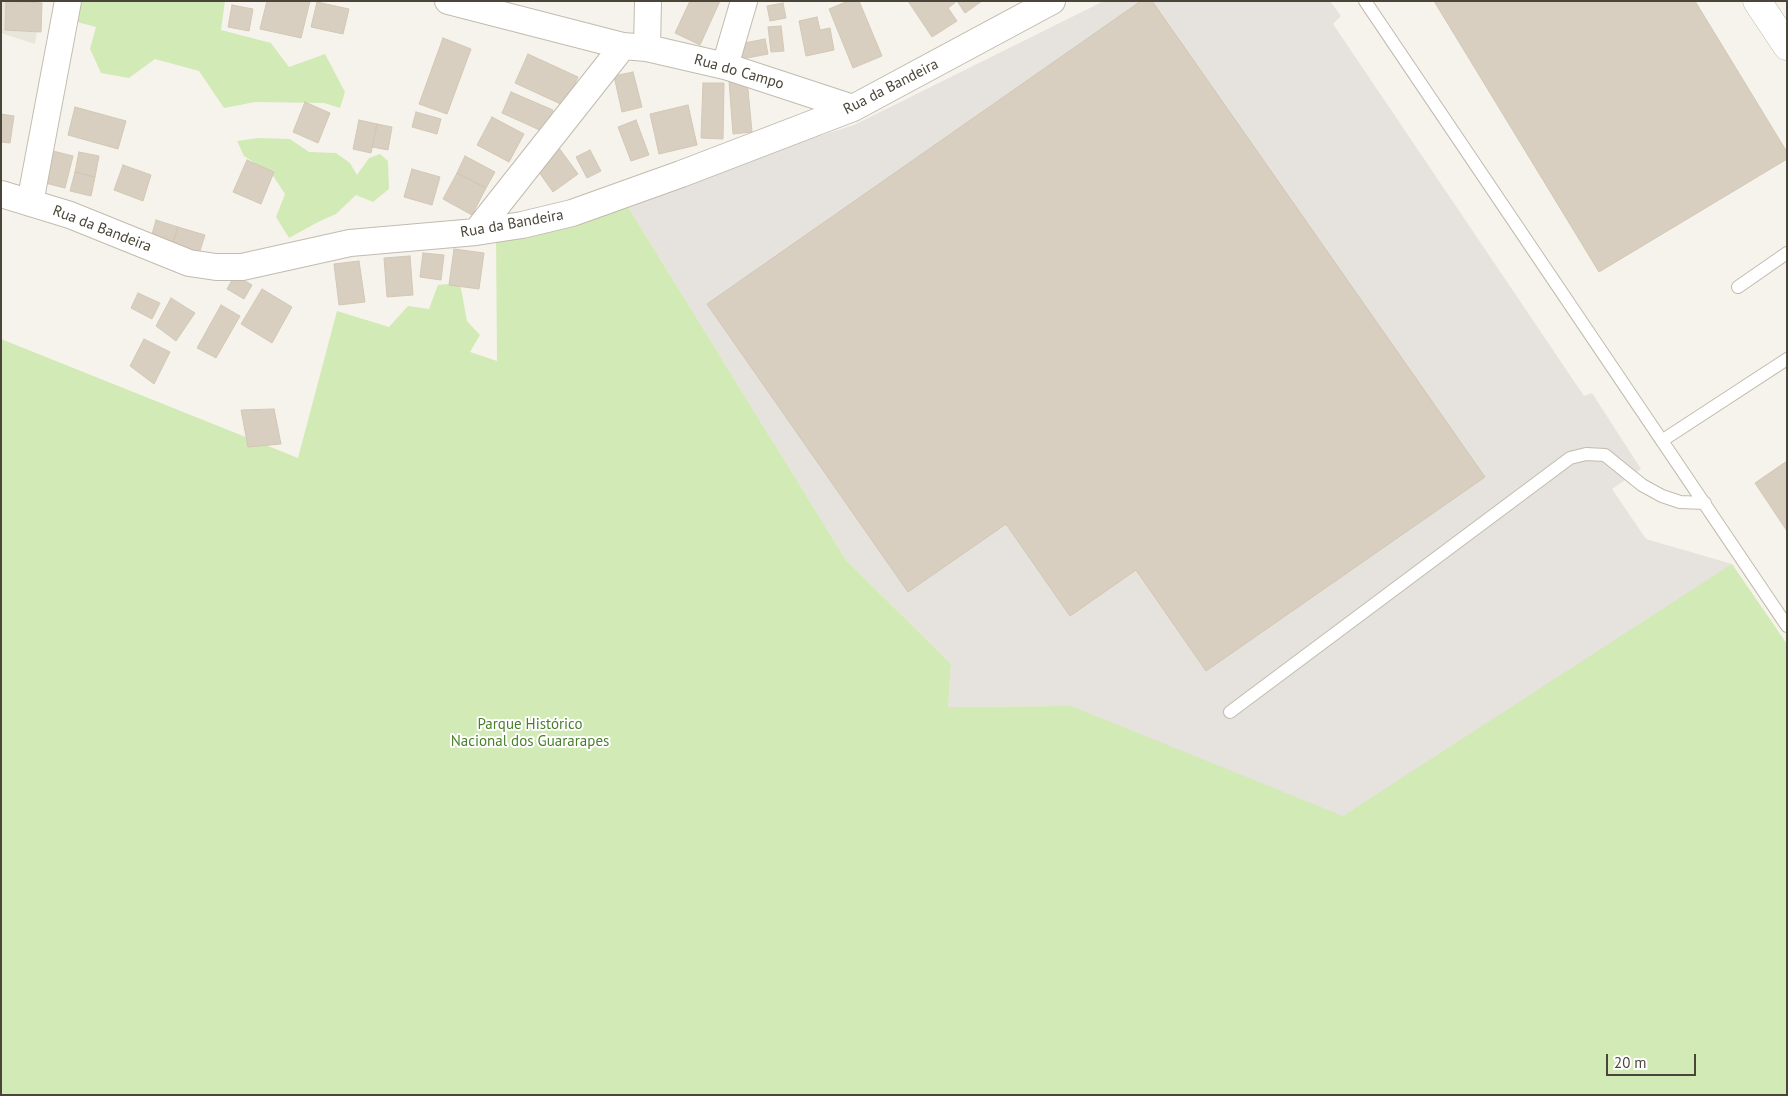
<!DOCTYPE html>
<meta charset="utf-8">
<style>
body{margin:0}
#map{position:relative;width:1788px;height:1096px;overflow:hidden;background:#f6f3ec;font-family:"PT Sans",sans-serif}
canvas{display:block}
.frame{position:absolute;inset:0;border:2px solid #4b4439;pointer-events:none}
.scale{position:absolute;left:1606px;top:1054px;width:90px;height:22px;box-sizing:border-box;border:2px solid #4b4439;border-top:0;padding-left:6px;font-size:15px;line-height:18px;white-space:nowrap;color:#4b4439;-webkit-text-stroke:4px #fff;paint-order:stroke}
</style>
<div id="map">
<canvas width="1788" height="1096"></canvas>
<div class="frame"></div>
<div class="scale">20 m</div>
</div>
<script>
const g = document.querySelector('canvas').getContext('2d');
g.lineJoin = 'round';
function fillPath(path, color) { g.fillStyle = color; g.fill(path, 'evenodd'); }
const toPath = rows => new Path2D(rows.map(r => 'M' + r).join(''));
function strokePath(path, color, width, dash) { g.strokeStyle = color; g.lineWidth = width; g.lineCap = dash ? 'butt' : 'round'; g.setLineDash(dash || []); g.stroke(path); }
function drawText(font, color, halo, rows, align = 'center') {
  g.font = font + ' "PT Sans",sans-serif'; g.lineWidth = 4; g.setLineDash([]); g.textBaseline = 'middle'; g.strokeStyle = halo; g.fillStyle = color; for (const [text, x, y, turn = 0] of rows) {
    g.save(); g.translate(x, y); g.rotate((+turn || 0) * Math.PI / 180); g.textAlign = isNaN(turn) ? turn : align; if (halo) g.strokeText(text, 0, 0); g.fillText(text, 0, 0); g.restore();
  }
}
const residential = toPath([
 [1,1,42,1,35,44,1,33]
]);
const industrial = toPath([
 [1104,1,1330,1,1341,16,1333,24,1584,396,1592,393,1641,469,1612,489,1646,539,1732,564,1337,845,1071,706,948,707,951,664,846,560,623,199,854,125]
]);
const green = toPath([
 [59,1,225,1,221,30,271,43,289,67,325,54,345,92,340,108,324,103,255,102,224,108,199,71,155,59,129,78,101,73,90,49,96,27,70,20],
 [258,138,290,139,309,152,336,153,350,163,357,175,369,158,380,154,388,161,389,189,373,202,356,195,336,214,318,222,289,238,276,217,285,194,272,174,244,156,237,141],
 [623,199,846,560,951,664,948,707,1071,706,1343,816,1732,564,1787,644,1787,1095,1,1095,1,339,298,458,337,311,389,327,408,306,429,309,438,285,460,283,467,321,480,335,470,352,497,361,496,232]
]);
const building = toPath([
 [6,1,42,3,41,32,5,30,6,1],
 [267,1,310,1,301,38,260,29,267,1],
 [690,1,720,1,700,45,675,33,690,1],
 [848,1,859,1,882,56,853,68,829,9,848,1],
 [908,1,957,1,948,8,957,21,932,37,908,1],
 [957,1,982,1,965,13,957,1],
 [1141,1,1152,1,1485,477,1206,671,1136,570,1070,616,1006,524,908,592,707,304,1141,1],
 [1434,1,1695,1,1787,152,1787,159,1599,272,1434,1],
 [317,2,349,9,343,34,311,27,317,2],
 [783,3,786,18,770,21,767,6,783,3],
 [232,5,253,9,249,31,228,27,232,5],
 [817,17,820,30,830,28,834,50,806,56,799,21,817,17],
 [781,26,784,51,771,52,768,27,781,26],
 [443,38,471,49,447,114,419,104,443,38],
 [765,39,768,54,742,59,739,44,765,39],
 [528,54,578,77,565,106,515,83,528,54],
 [633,72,642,107,622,112,614,76,633,72],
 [747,79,752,132,733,134,729,81,747,79],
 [703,83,724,83,723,139,701,138,703,83],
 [511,92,553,110,544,132,502,113,511,92],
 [305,102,330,113,318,143,293,132,305,102],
 [688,105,697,145,659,154,650,114,688,105],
 [75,107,126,121,118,149,68,135,75,107],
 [416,112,441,119,437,134,412,127,416,112],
 [1,114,14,116,10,143,1,142,1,114],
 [492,117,524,134,509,162,477,145,492,117],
 [359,120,377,124,371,153,353,149,359,120],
 [636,120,649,155,631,161,618,127,636,120],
 [377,124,392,127,388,150,372,147,377,124],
 [559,148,578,174,553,192,534,165,559,148],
 [49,150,73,156,65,188,41,182,49,150],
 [590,150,601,171,587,178,576,157,590,150],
 [79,152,99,156,95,177,75,172,79,152],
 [465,156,495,172,486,188,457,173,465,156],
 [247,160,274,172,261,204,233,192,247,160],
 [123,165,151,175,143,201,114,190,123,165],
 [412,169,440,177,432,205,404,197,412,169],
 [75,172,95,177,91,196,70,191,75,172],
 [457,173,486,188,472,215,443,199,457,173],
 [156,220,178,227,170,251,149,245,156,220],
 [178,227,205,235,197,260,170,251,178,227],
 [454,249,484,253,479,289,449,285,454,249],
 [423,253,444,255,441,280,420,277,423,253],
 [410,256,413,295,387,297,384,258,410,256],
 [359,261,365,302,339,305,334,264,359,261],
 [235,275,252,285,244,299,227,289,235,275],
 [262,289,292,307,272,343,241,324,262,289],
 [138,293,160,303,152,319,131,308,138,293],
 [171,298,195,313,176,341,156,326,171,298],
 [221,305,240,316,216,358,197,348,221,305],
 [144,339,170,352,154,384,130,366,144,339],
 [274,409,281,444,248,447,241,410,274,409],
 [1787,461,1787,531,1755,483,1787,461]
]);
const service = toPath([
 [1365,1,1787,626],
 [1738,287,1787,253],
 [1663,440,1787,359],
 [1230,712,1570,458,1586,454,1605,455,1642,485,1662,496,1680,502,1705,503]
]);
const minor = toPath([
 [448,1,623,46,647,48,725,66,853,108],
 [647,48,648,1],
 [725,66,744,1],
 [1,194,70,215,189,263,216,267,242,267,350,243,476,232,522,225,572,213,681,174,853,108,1052,1],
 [30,203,68,1],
 [476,232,623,46]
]);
const tertiary = toPath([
 [1757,1,1787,46]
]);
const streetNames = [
 ["Rua do Campo",739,72,16],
 ["Rua da Bandeira",891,87,-27],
 ["Rua da Bandeira",512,224,-10],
 ["Rua da Bandeira",102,229,21]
];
const parkNames = [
 ["Parque Histórico",530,725],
 ["Nacional dos Guararapes",530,742]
];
fillPath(residential, '#eae5da');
fillPath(industrial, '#e6e2dd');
fillPath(green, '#d2eab5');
fillPath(building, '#d8cfc1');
strokePath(building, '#d3c7b4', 1);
strokePath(service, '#c2bbae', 14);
strokePath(minor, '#c2bbae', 28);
strokePath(tertiary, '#c2bbae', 29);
strokePath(service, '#fff', 12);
strokePath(minor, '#fff', 26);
strokePath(tertiary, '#fff', 28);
drawText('15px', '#4b4439', '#fff', streetNames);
drawText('15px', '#4a7f2a', '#fff', parkNames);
</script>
